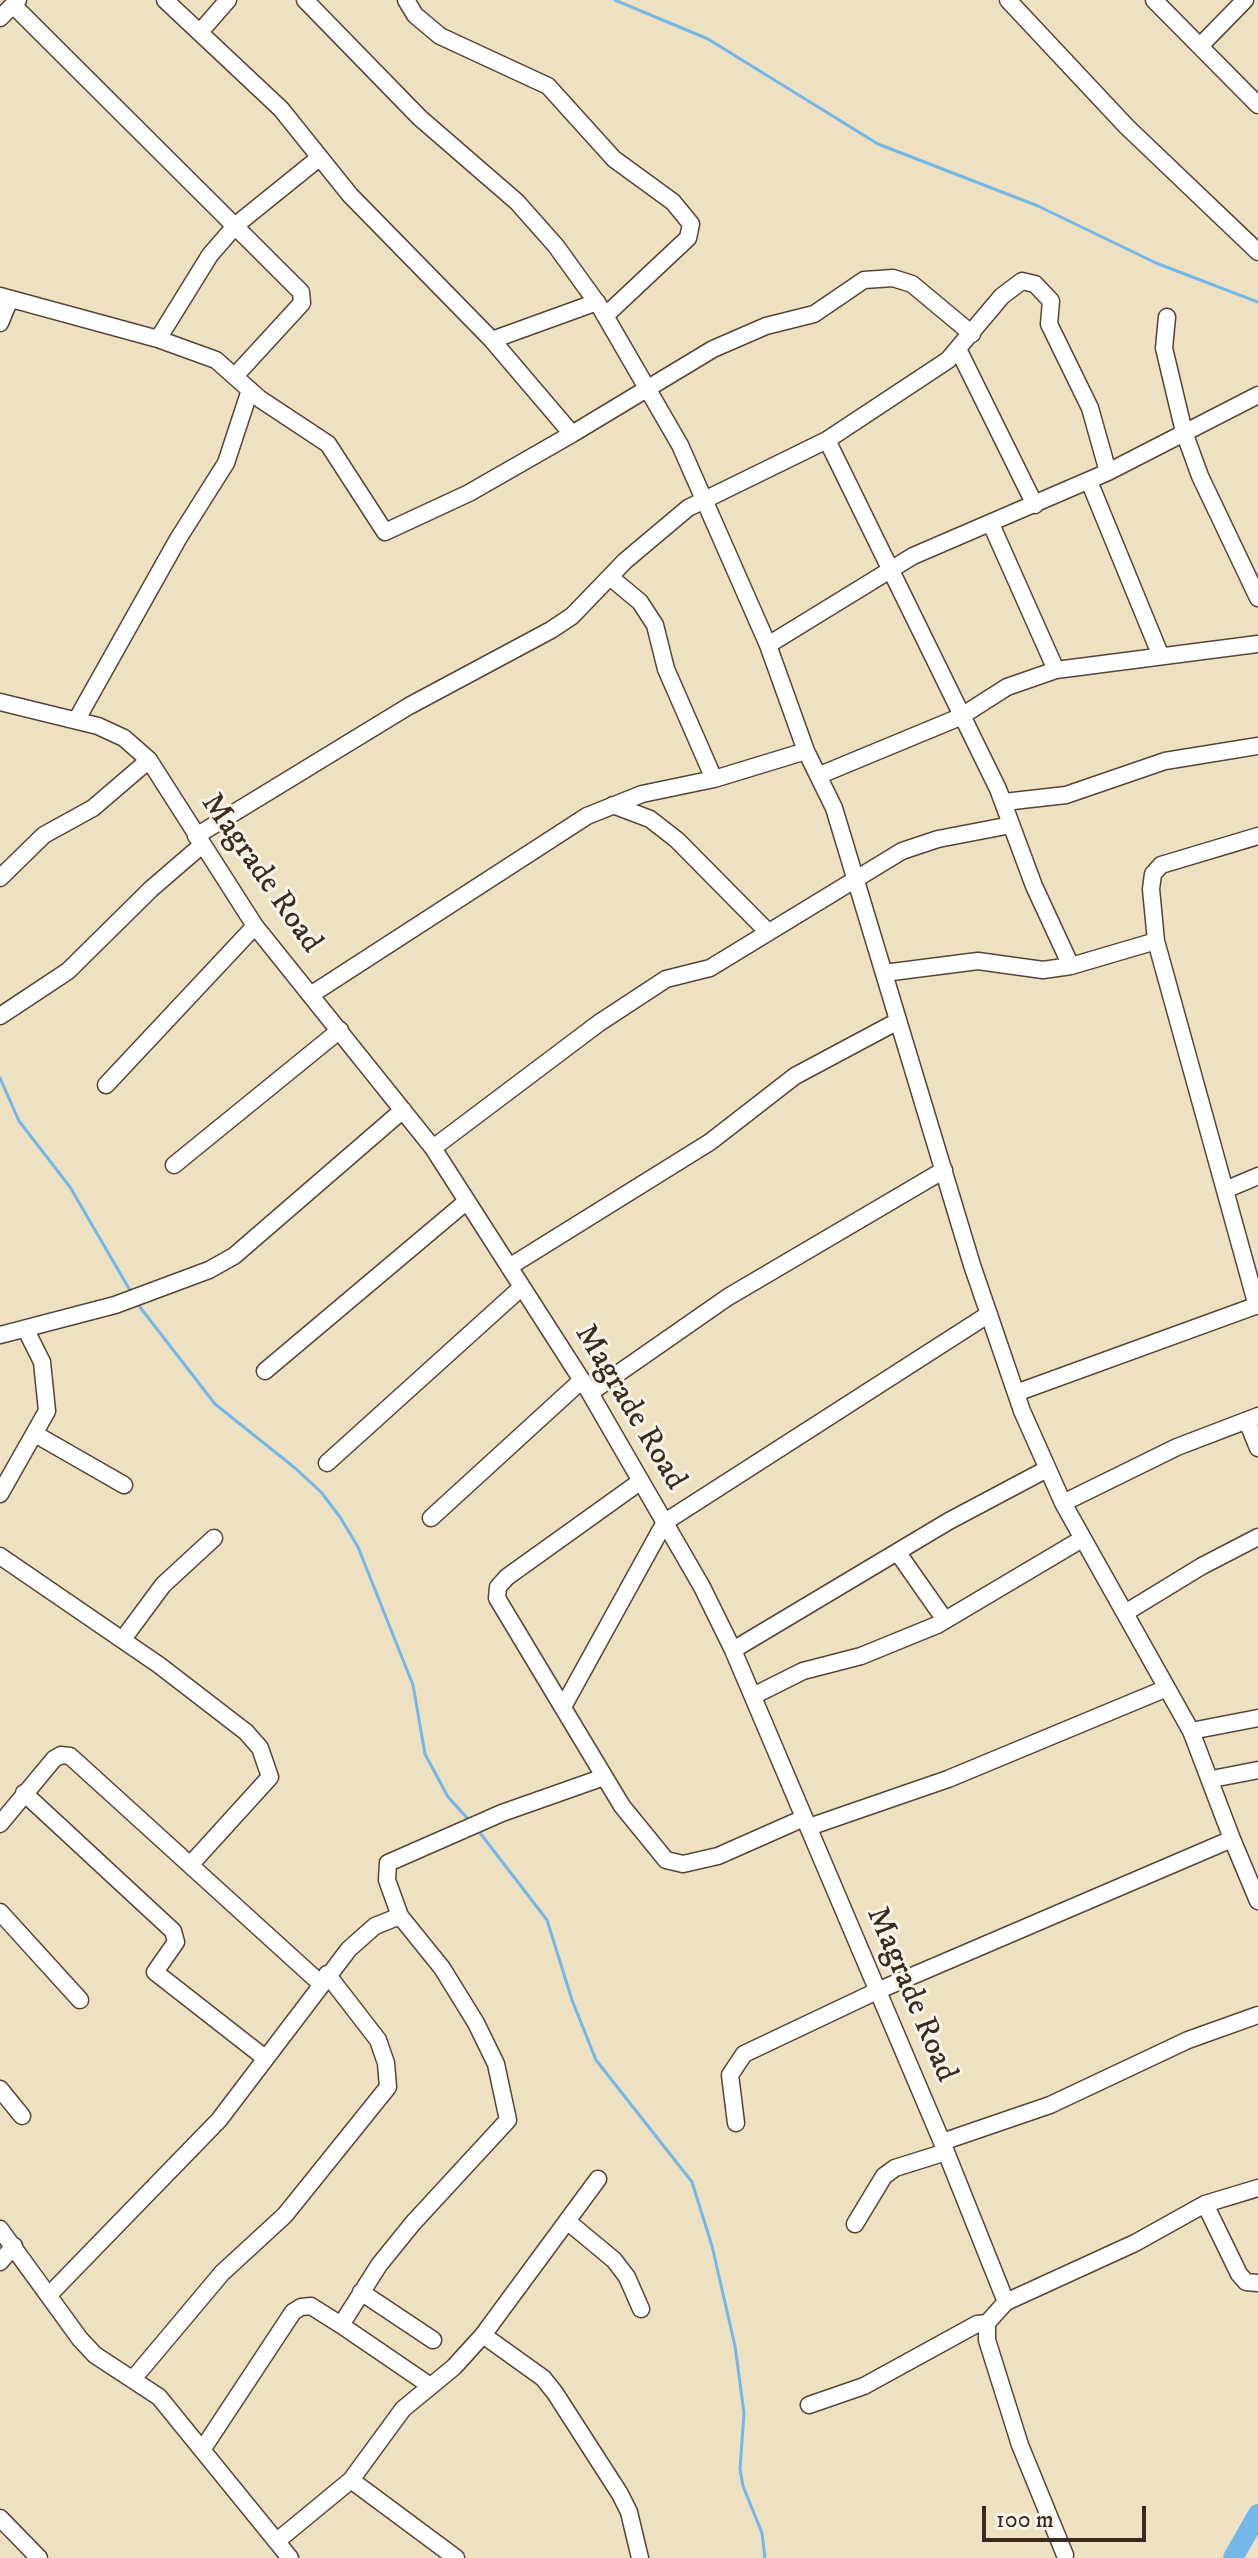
<!DOCTYPE html>
<style>
body{margin:0}
#map{position:relative;width:1258px;height:2558px;overflow:hidden;background:#ede1c2;font-family:"IM FELL DW Pica",serif}
canvas{display:block}
.scale{position:absolute;left:982px;top:2506px;width:164px;height:36px;box-sizing:border-box;border:4px solid #3b2a1e;border-top:0;padding-left:10px;font-size:24px;line-height:28px;white-space:nowrap;color:#3b2a1e;-webkit-text-stroke:6px #f7f3e8;paint-order:stroke}
</style>
<div id="map">
<canvas width="1258" height="2558"></canvas>
<div class="scale">100 m</div>
</div>
<script>
const g = document.querySelector('canvas').getContext('2d');
g.lineJoin = 'round';
const toPath = rows => new Path2D(rows.map(r => 'M' + r).join(''));
function strokePath(path, color, width, dash) { g.strokeStyle = color; g.lineWidth = width; g.lineCap = dash ? 'butt' : 'round'; g.setLineDash(dash || []); g.stroke(path); }
function drawText(font, color, halo, rows, align = 'center') {
  g.font = font + ' "IM FELL DW Pica",serif'; g.lineWidth = 6; g.setLineDash([]); g.textBaseline = 'middle'; g.strokeStyle = halo; g.fillStyle = color; for (const [text, x, y, turn = 0] of rows) {
    g.save(); g.translate(x, y); g.rotate((+turn || 0) * Math.PI / 180); g.textAlign = isNaN(turn) ? turn : align; if (halo) g.strokeText(text, 0, 0); g.fillText(text, 0, 0); g.restore();
  }
}
const stream = toPath([
 [615,0,708,39,878,144,1038,206,1156,263,1258,302],
 [0,1078,19,1121,70,1187,131,1292],
 [136,1302,215,1404,295,1468,321,1492,340,1517,358,1547,413,1685,425,1754,448,1797,469,1820],
 [477,1829,547,1920,572,2000,596,2060,692,2182,712,2246,735,2346,744,2413,740,2469,743,2486,762,2533,765,2558]
]);
const river = toPath([
 [1233,2558,1258,2514]
]);
const minor = toPath([
 [305,0,420,118,517,202,556,246,600,307,680,445,768,645,806,751,834,808,972,1265,1022,1411,1063,1503,1191,1731,1232,1839,877,1991,744,2054,730,2075,736,2123],
 [406,0,415,15,440,36,548,86,614,159,673,202,691,224,688,238,605,316],
 [1008,0,1127,127,1258,252],
 [1154,0,1258,105],
 [13,5,301,292,302,303,235,376],
 [0,18,18,0],
 [200,32,228,0],
 [1200,46,1245,0],
 [0,296,158,339,216,360,260,399,328,444,385,532,469,493,572,434,492,340,350,195,281,109,165,0],
 [1167,317,1164,348,1184,432,1200,476,1258,598],
 [0,323,10,299],
 [158,339,210,255,236,225,319,158],
 [492,340,597,302],
 [958,349,1035,505],
 [572,434,713,349,766,326,814,314,864,280,893,278,912,284,972,334],
 [827,440,998,789,1034,886,1071,966],
 [1089,481,1160,654],
 [991,524,1056,670],
 [610,577,640,602,655,625,666,669,714,779],
 [768,645,913,556,1108,472,1258,395],
 [0,702,98,726,124,738,149,760,255,926,433,1148,590,1393,702,1587,733,1650,942,2142,1006,2302],
 [77,719,178,539,226,463,250,390],
 [820,775,960,717,1007,687,1056,670,1258,644],
 [1004,802,1066,795,1165,761,1258,746],
 [613,805,650,819,677,840,768,932],
 [196,836,409,706,551,630,572,616,625,561,688,508,827,440,948,360,1002,296,1022,281,1035,284,1051,301,1049,324,1090,408,1108,472],
 [0,878,44,835,93,808,149,760],
 [884,973,978,961,1043,970,1071,966,1156,941],
 [312,994,587,816,642,794,714,779,806,751],
 [0,1016,68,971,151,889,202,845],
 [106,1085,255,926],
 [433,1148,599,1023,666,979,710,968,902,851,938,839,1011,825],
 [174,1165,340,1030],
 [1225,1190,1258,1176],
 [509,1267,710,1142,795,1076,898,1021],
 [1257,1306,1156,941,1151,889,1153,874,1161,865,1258,836],
 [0,1335,115,1305,209,1270,234,1256,403,1110],
 [265,1371,467,1201],
 [590,1393,728,1297,944,1170],
 [1016,1393,1258,1305],
 [1247,1421,1258,1448],
 [35,1434,124,1485],
 [327,1463,522,1287],
 [641,1481,507,1577,498,1587,497,1598,622,1806,666,1860,683,1864,718,1856,804,1818],
 [0,1494,47,1411,42,1362,26,1330],
 [1063,1503,1177,1447,1258,1416],
 [431,1518,582,1380],
 [898,1553,945,1620],
 [0,1556,159,1665,246,1732,260,1748,270,1777,191,1864],
 [1125,1613,1202,1566,1258,1537],
 [123,1639,163,1585,214,1538],
 [733,1650,949,1521,1047,1469],
 [753,1696,803,1671,861,1656,937,1625,1082,1539],
 [563,1707,665,1522,989,1314],
 [1191,1731,1258,1718],
 [1212,1779,1258,1770],
 [24,1793,173,1931,176,1942,155,1972,265,2058],
 [0,1824,54,1759,61,1755,70,1756,320,1983],
 [809,1827,948,1779,1167,1688],
 [1232,1839,1258,1901],
 [0,1912,80,2000],
 [400,1916,387,1880,388,1863,502,1813,604,1777],
 [0,2089,22,2116],
 [942,2142,1050,2105,1188,2040,1258,2015],
 [1205,2204,1239,2274,1246,2282,1258,2283],
 [567,2221,614,2260,627,2277,641,2309],
 [855,2224,884,2176,895,2168,946,2152],
 [0,2229,80,2339,95,2355,159,2397,290,2558],
 [0,2262,14,2246],
 [361,2292,433,2340],
 [50,2294,219,2120,349,1949,375,1926,400,1916,442,1968,476,2023,496,2064,508,2120,413,2223,379,2265,341,2325],
 [483,2335,543,2378,555,2393,620,2494,629,2512,640,2558],
 [133,2379,222,2273,285,2215,388,2087,386,2063,378,2040,327,1974],
 [809,2405,864,2386,977,2324,987,2323],
 [202,2450,293,2312,301,2307,311,2306,341,2325,429,2385],
 [351,2480,456,2558],
 [0,2518,39,2558],
 [277,2541,351,2480,403,2409,454,2367,483,2335,598,2179],
 [1065,2555,1020,2445,987,2340,987,2323,1006,2302,1135,2243,1205,2204,1258,2188]
]);
const streetNames = [
 ["Magrade Road",260,874,55],
 ["Magrade Road",629,1408,59],
 ["Magrade Road",910,1995,67]
];
strokePath(stream, '#74b7e9', 3);
strokePath(river, '#74b7e9', 20);
strokePath(minor, '#564537', 19);
strokePath(minor, '#fff', 16);
drawText('32px', '#3b2a1e', '#f7f3e8', streetNames);
</script>
